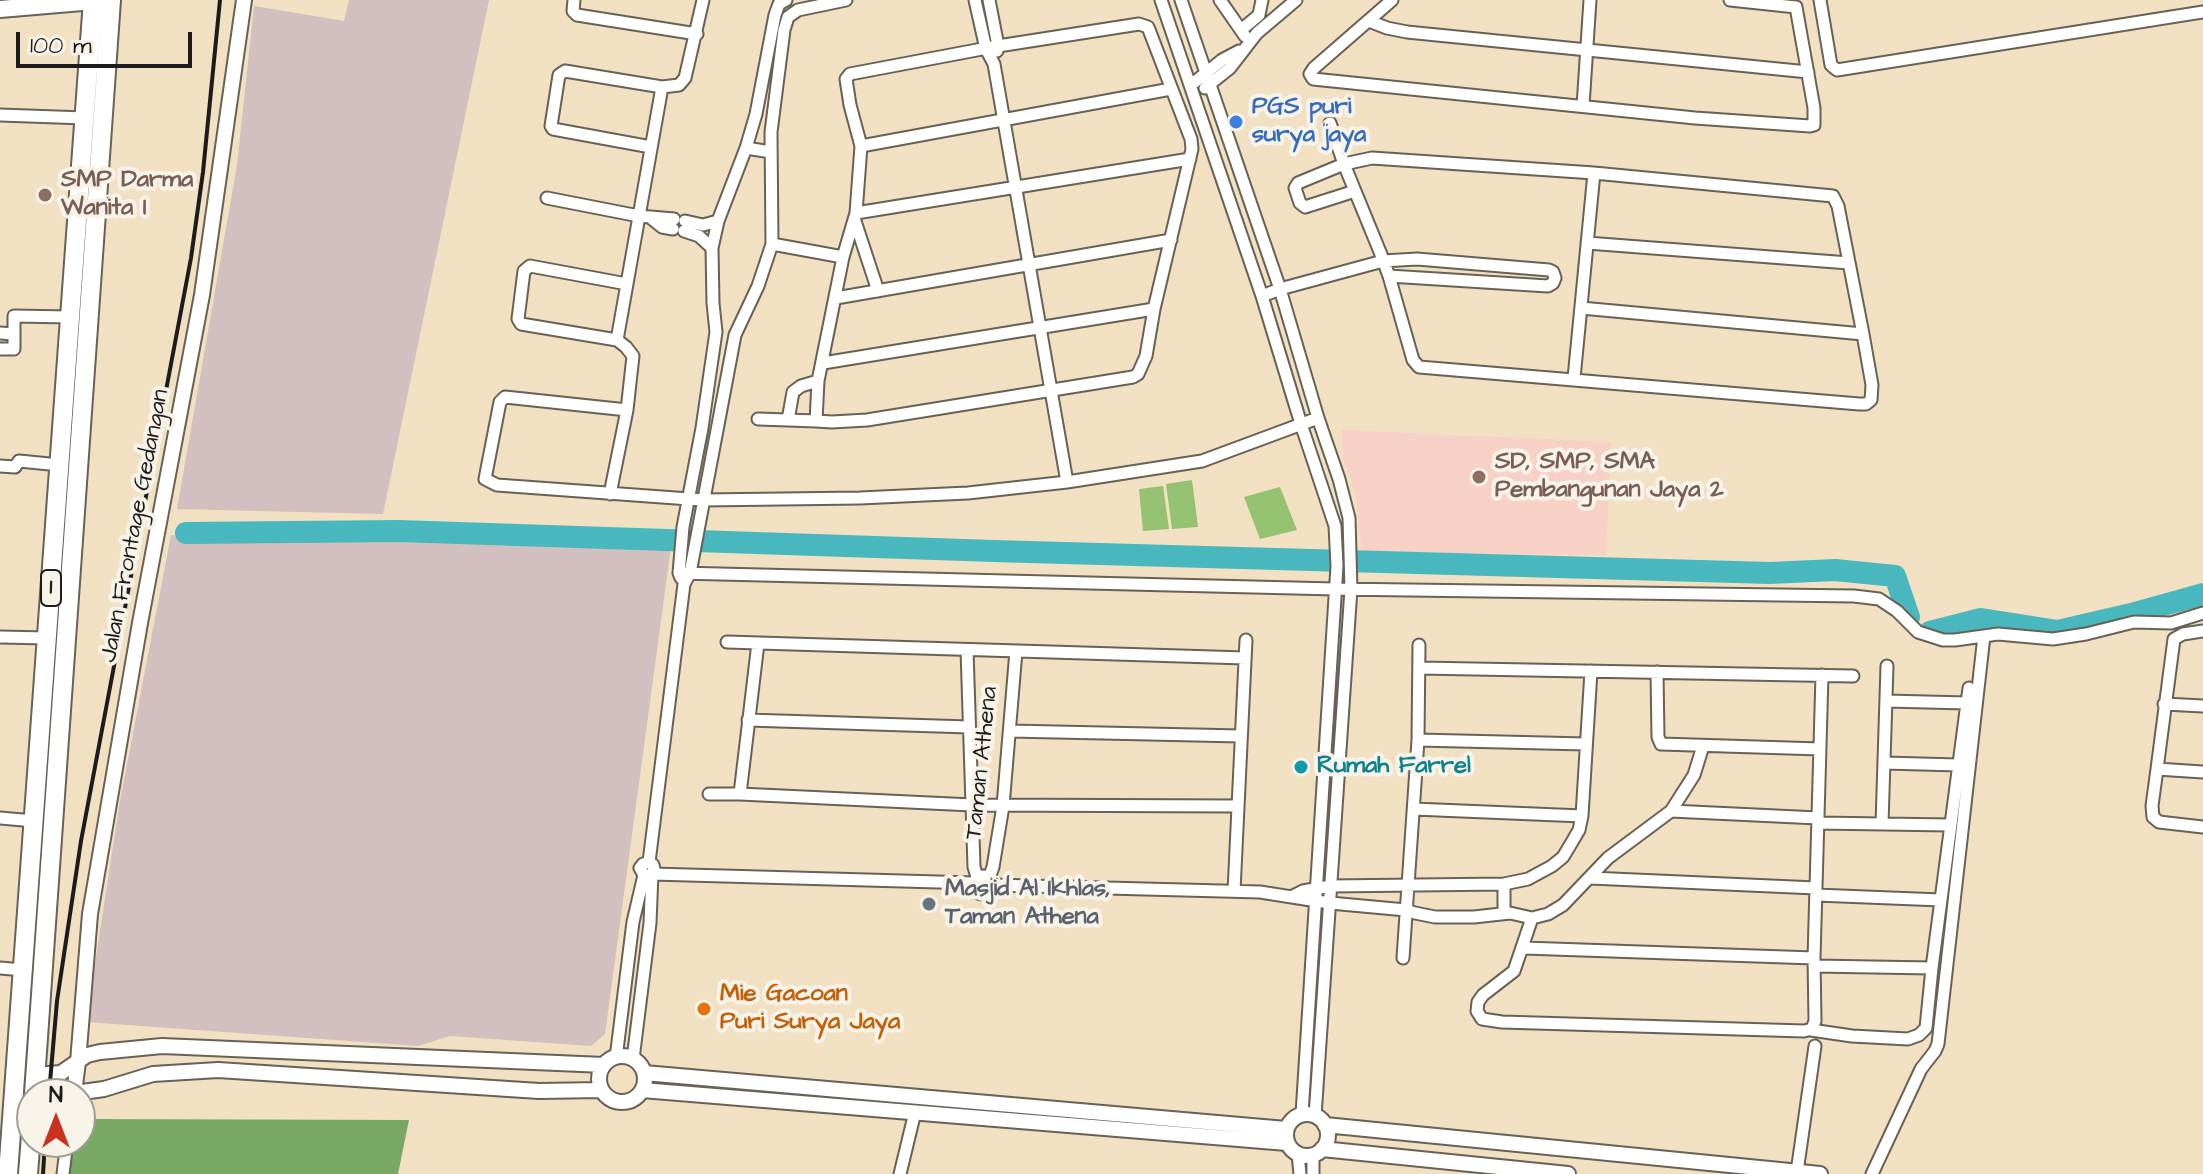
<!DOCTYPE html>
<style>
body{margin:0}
#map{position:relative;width:2203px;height:1174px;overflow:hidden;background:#f1e0c2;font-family:"Architects Daughter",sans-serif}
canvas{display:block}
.north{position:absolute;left:16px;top:1078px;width:80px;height:80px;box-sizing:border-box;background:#f7f3e8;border:2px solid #9f9d96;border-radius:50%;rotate:0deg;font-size:22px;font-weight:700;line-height:32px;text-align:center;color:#1c1c1c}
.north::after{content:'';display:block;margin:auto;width:28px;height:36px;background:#c8321e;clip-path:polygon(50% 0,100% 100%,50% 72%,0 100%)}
.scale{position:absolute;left:16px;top:32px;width:176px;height:36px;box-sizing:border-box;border:4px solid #1c1c1c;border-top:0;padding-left:10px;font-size:24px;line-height:28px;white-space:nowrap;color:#1c1c1c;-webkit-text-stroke:6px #f7f3e8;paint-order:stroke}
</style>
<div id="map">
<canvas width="2203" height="1174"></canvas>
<div class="north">N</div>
<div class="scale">100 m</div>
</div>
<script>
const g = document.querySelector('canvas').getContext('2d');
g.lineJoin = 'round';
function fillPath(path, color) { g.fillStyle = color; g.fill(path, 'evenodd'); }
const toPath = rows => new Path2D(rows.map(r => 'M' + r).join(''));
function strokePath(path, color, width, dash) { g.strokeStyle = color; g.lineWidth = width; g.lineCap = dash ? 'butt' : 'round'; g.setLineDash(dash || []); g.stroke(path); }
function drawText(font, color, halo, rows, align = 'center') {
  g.font = font + ' "Architects Daughter",sans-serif'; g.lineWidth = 8; g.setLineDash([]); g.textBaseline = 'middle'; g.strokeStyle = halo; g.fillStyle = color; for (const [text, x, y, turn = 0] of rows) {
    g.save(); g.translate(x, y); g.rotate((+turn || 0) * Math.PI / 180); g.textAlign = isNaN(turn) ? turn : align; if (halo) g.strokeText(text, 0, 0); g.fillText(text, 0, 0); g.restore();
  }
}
const built = toPath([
 [1342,430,1611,442,1606,555,1362,553,1356,496,1343,458]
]);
const industrial = toPath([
 [349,0,489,0,383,514,177,509,237,165,254,6,344,21],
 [171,535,310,538,401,535,533,542,671,547,605,1034,591,1046,450,1036,418,1046,86,1022,120,801]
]);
const green = toPath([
 [1192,480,1198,527,1172,529,1166,484],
 [1163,486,1169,529,1143,531,1139,489],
 [1280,487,1297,530,1260,539,1244,497]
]);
const forest = toPath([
 [80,1119,409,1120,398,1174,67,1174,69,1142,80,1142]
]);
const river = toPath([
 [186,533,399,531,994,551,1770,573,1835,570,1895,576,1909,617],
 [1930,632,1981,619,2058,631,2131,614,2203,594]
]);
const minor = toPath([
 [574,0,573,11,577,15,697,34],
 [975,0,986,49,994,64,1067,482],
 [989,0,998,46,997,51],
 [1161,0,1262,296,1301,424,1335,526,1337,566,1302,1114],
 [1181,0,1280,289,1318,418,1339,479,1349,518,1351,589,1315,1116],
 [1220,0,1245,36],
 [1392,0,1314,68,1310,74,1313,79,1695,118,1810,126,1814,125,1814,108,1796,7,1730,0],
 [1820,0,1831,65,1837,70,2203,12],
 [1369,21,1387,28,1407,32,1808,72],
 [1241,30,1259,15,1262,0],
 [1191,85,1222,60,1239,51],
 [1205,88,1230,68,1257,33,1296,0],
 [1583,106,1590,0],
 [0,115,85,118],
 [1330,123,1344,164,1355,191,1380,252,1389,276,1413,360,1419,367,1859,404,1866,404,1871,400,1872,385,1863,334,1838,206,1833,196,1594,173,1372,158,1344,164,1298,183,1295,188,1300,203,1305,207,1355,191],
 [861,146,1171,89],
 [651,147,553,129,551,126,559,75,565,71,662,87,679,85,685,78,703,0],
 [746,148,771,152],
 [547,198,639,216,674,219],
 [856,213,1190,159],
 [652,219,662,227,673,229],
 [685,221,703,225,718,221],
 [855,221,878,291],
 [684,231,699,236,712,248],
 [1587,243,1849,263],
 [772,244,843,257],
 [1262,296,1280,289,1383,261,1417,259,1549,270,1553,272,1555,278,1553,283,1548,286,1389,276],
 [836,298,1171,240],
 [1581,308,1863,334],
 [0,333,14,334],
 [617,340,662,87],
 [0,349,14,349,14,316,70,317],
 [823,363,1154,309],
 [1574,378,1594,173],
 [627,410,505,397,500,402,485,479,497,485,703,500,860,498,968,493,1067,482,1202,461,1318,418],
 [758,419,788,420,816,421,832,422,867,420,1133,377,1138,374,1146,356,1154,309,1192,149,1191,139,1148,27,1139,24,998,46,850,74,846,79,850,105,861,146,856,213,843,257,818,381,816,421],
 [788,420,793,392,801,386,818,381],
 [0,466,15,467,19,461,60,465],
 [610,494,627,410,633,356,626,347,617,340,521,324,518,319,524,271,530,266,627,284],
 [679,573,1335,589,1854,596,1879,599,1897,611,1918,632,1943,640,1955,640,1998,634,2053,639,2086,634,2134,622,2171,623,2203,613],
 [681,578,679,573,683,527,702,428,716,332,713,303,712,248,718,221,746,148,756,114,775,15,779,4,786,0],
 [2203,631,2183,634,2174,639,2157,769,2203,772],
 [0,637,47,638],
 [727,642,1245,658],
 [967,650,974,867,977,877],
 [1420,668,1853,676],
 [1657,672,1658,737,1661,744,1820,749],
 [1886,701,1967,703],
 [2164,704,2203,706],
 [748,720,969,727],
 [1010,731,1241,736],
 [1418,740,1586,744],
 [1703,746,1694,775,1671,811,1608,858,1563,905,1548,914,1532,918,1514,971,1483,995,1478,1002,1477,1011,1482,1019,1502,1022,1804,1031,1812,1029,1815,1021,1814,958,1822,675],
 [1884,763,1958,765],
 [2157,769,2152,806,2153,817,2159,822,2203,827],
 [709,794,740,794,972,805,1238,806],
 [740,794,758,643],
 [1414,809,1582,816],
 [1671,811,1818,818],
 [0,818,34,821],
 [1818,823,1950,825],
 [1882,824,1887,666],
 [649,862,684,584,690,573,735,335,758,286,772,244,771,132,784,30,788,17,798,10,846,0],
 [652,874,974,883],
 '974 885a9 9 0 1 1 18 0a9 9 0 1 1-18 0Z',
 [989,878,993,867,1003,806,1016,651],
 [1590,878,1816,888],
 [1504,884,1504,913],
 [992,885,1260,892,1330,903,1406,910,1415,913,1435,917,1474,917,1510,913,1532,918],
 [1234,891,1246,640],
 [1816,895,1941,900],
 [1291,897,1303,891,1331,886,1504,884,1528,879,1552,866,1563,857,1572,842,1579,830,1582,816,1591,671],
 [1524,948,1814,958],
 [1403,958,1418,740,1419,645],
 [1814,966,1932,968],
 [0,968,23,970],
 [1811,1030,1852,1036,1908,1039,1919,1035,1926,1028,1932,968,1969,688],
 [616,1058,633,922,644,875,640,868,643,864,649,862,653,865,654,869,652,874,650,923,633,1059],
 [1298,1154,1300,1174],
 [1313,1155,1313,1174],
 [1797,1172,1815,1046],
 [63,1174,67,1142],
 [900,1174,915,1112],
 [1872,1174,1921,1069,1935,1051,1938,1044,1984,636]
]);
const tertiary = toPath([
 '599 1079a23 23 0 1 1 46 0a23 23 0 1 1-46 0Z',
 [644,1073,1286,1129],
 [35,1075,61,1073,87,1055,100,1052,162,1046,604,1065],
 [642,1090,1287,1143],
 [74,1093,78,1062,90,914,140,623,202,295,244,0],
 [68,1094,104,1089,153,1074,218,1070,539,1091,602,1090],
 '1286 1135a21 21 0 1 1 42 0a21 21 0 1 1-42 0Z',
 [1325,1125,1820,1174],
 [1322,1149,1568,1174]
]);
const secondary = toPath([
 [0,9,106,0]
]);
const trunk = toPath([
 [34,1094,111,0],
 [8,1174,93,0],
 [28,1174,32,1122]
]);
const rail = toPath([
 [49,1094,57,1001,81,841,191,258,203,172,220,0],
 [43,1174,45,1142]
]);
const markers = [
 [1236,122,8,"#3f7fe0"],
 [45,195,8,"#8d6e63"],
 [1479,477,8,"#8d6e63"],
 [1301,767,8,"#0f9aa8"],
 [929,904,8,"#6b7280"],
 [704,1009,8,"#e8710a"]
];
const shields = [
 [51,588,20]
];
const shieldNames = [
 ["1",51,588]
];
const shopNames = [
 ["PGS puri",1252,108],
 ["surya jaya",1252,136]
];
const educationNames = [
 ["SMP Darma",61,181],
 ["Wanita I",61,209],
 ["SD, SMP, SMA",1495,463],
 ["Pembangunan Jaya 2",1495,491]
];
const streetNames = [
 ["Jalan Frontage Gedangan",136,526,-79],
 ["Taman Athena",983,763,-84]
];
const cultureNames = [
 ["Rumah Farrel",1317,767]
];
const worshipNames = [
 ["Masjid Al Ikhlas,",945,890],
 ["Taman Athena",945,918]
];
const foodNames = [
 ["Mie Gacoan",720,995],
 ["Puri Surya Jaya",720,1023]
];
fillPath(built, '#f7d1c6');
fillPath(industrial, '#d2bfbf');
fillPath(green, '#95c270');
fillPath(forest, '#78a862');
strokePath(river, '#48b7be', 22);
strokePath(minor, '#676156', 15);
strokePath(tertiary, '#676156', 18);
strokePath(secondary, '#676156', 20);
strokePath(trunk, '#676156', 22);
strokePath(minor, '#fff', 11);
strokePath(tertiary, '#fff', 14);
strokePath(secondary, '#fff', 16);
strokePath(trunk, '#fff', 18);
strokePath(rail, '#1c1c1c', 4);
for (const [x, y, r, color] of markers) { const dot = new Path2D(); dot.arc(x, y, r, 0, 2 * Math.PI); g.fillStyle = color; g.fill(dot); strokePath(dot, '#f7f3e8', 3); }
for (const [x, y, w] of shields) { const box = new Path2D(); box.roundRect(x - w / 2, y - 18, w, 36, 6); g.fillStyle = '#f7f3e8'; g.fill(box); strokePath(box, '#1c1c1c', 2); }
drawText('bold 22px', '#1c1c1c', null, shieldNames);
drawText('bold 24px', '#366cbe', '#f7f3e8', shopNames, 'left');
drawText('bold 24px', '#785e54', '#f7f3e8', educationNames, 'left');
drawText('24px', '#1c1c1c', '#f7f3e8', streetNames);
drawText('bold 24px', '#0d838f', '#f7f3e8', cultureNames, 'left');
drawText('bold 24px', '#5b616d', '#f7f3e8', worshipNames, 'left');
drawText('bold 24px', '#c56008', '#f7f3e8', foodNames, 'left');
</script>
